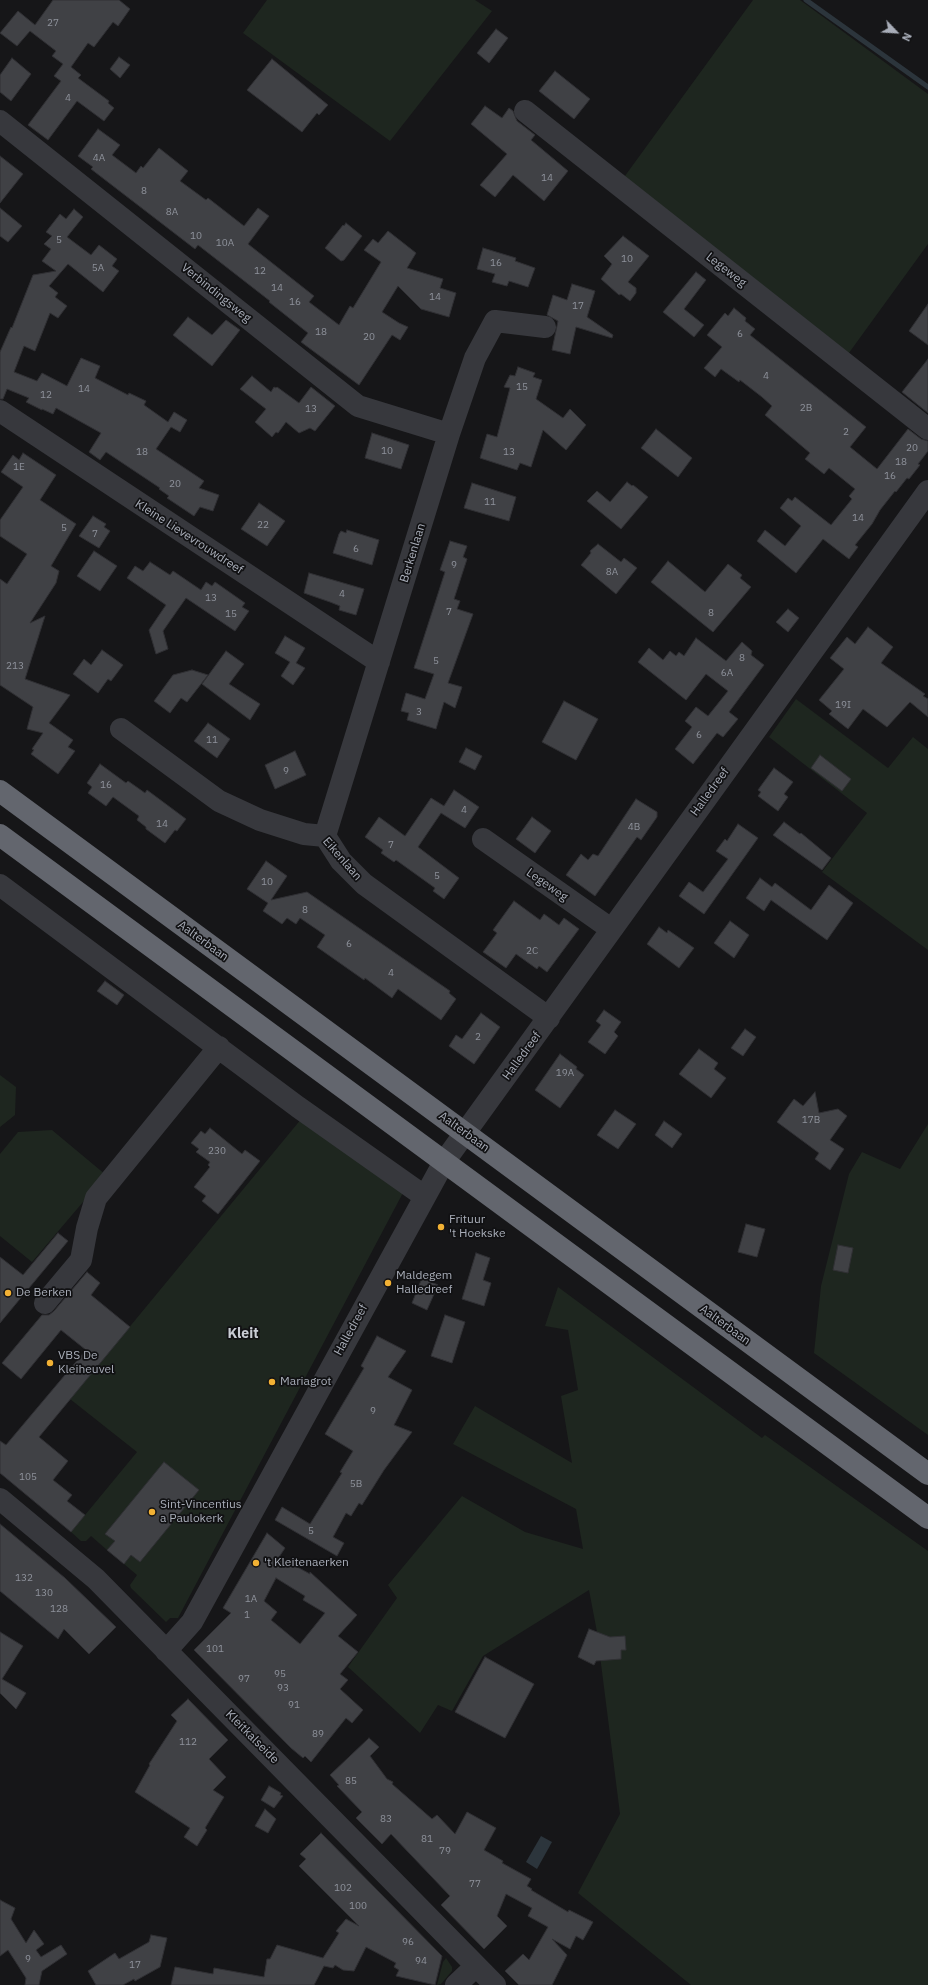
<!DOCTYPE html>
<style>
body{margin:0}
#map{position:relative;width:928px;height:1985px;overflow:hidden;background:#161618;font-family:"IBM Plex Sans",sans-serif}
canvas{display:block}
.north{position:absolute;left:876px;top:12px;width:40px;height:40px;-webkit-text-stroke:3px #111113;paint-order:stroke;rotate:115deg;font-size:11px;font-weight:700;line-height:16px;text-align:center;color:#a8adb8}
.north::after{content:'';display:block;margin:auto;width:14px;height:18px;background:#a8adb8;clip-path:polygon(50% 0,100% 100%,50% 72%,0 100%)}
</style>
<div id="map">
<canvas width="928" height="1985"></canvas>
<div class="north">N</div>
</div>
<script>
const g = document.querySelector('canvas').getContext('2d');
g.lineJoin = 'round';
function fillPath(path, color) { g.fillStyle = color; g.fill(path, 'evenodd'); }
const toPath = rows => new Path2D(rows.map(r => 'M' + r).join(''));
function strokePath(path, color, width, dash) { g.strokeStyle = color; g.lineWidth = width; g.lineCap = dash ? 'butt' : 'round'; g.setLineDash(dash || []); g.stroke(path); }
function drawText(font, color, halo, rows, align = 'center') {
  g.font = font + ' "IBM Plex Sans",sans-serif'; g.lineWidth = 3.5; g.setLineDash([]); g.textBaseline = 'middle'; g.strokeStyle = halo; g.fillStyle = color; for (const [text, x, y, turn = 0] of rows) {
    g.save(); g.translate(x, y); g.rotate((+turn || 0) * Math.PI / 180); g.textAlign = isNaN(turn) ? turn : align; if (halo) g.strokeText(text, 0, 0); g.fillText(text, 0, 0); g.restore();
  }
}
const green = toPath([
 [267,0,475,0,492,11,390,141,243,33],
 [753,0,800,0,928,94,928,244,846,357,622,180],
 [796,699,888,768,913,737,928,749,928,950,822,872,867,813,769,737],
 [0,1075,16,1087,15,1115,0,1127],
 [302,1118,405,1189,178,1618,170,1618,166,1622,131,1588,130,1585,137,1575,124,1564,131,1555,140,1562,199,1490,106,1534,115,1541,107,1550,91,1536,86,1541,81,1541,71,1532,137,1452,70,1399],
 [928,1124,928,1435,814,1353,821,1286,849,1174,862,1152,900,1169],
 [52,1130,106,1175,32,1262,0,1236,0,1154,18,1132],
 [558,1287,762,1438,765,1435,928,1551,928,1985,691,1985,578,1893,620,1814,597,1632,589,1590,483,1656,452,1711,438,1705,420,1733,348,1667,397,1598,388,1585,462,1496,525,1532,583,1549,576,1509,453,1444,475,1406,572,1463,561,1396,578,1390,568,1330,545,1326],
 [446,1958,452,1967,452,1971,441,1984,437,1985,443,1962]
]);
const water = toPath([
 [541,1836,552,1842,537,1869,526,1862]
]);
const stream = toPath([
 [806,0,928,87]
]);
const building = toPath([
 [53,0,119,0,130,9,118,26,113,22,94,47,88,43,71,67,81,75,78,78,109,101,108,103,114,108,104,121,77,101,48,140,28,125,61,81,54,76,63,64,52,56,56,51,30,31,17,46,0,33,18,11,35,25,53,0],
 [496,29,508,38,489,63,477,53,496,29],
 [119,57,130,65,120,78,110,69,119,57],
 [12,58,31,74,11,101,0,92,0,75,12,58],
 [272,59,328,105,319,115,317,113,302,132,247,90,272,59],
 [555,71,590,99,574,119,539,91,555,71],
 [485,106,502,118,509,108,513,111,517,121,535,135,531,140,568,171,544,201,513,175,495,197,480,185,507,154,471,124,485,106],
 [98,129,120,145,112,155,136,173,141,166,143,168,159,148,188,171,180,181,206,200,208,198,244,226,258,208,269,216,248,244,314,296,309,302,339,325,350,306,353,308,381,262,364,250,373,239,378,243,388,231,416,253,407,268,443,279,440,288,456,293,449,317,421,309,398,286,382,312,399,323,408,327,400,340,392,335,359,385,301,342,308,333,269,302,270,301,198,245,195,249,91,169,93,167,78,156,98,129],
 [0,156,23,174,0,203,0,156],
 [0,208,22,226,8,242,0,236,0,208],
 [74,209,83,217,67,237,91,255,99,245,117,259,112,266,119,271,103,292,68,264,49,286,58,293,55,297,67,306,58,318,50,313,35,351,24,346,14,372,37,381,42,373,67,386,81,358,100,366,95,378,128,395,129,393,146,401,144,405,168,422,174,412,187,420,180,432,171,427,156,449,204,481,199,488,219,495,213,511,200,507,194,516,167,498,169,496,159,489,160,488,106,452,100,460,89,452,101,433,56,408,53,414,42,409,42,410,26,402,29,398,7,389,3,399,0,399,0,352,11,327,12,328,33,275,56,271,42,261,51,249,44,244,52,236,46,232,60,214,66,219,74,209],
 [346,223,362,236,344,260,341,261,325,248,343,225,344,226,346,223],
 [623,236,649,256,628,282,636,288,636,293,630,301,621,294,619,295,601,279,612,264,604,256,623,236],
 [483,248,516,258,515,261,535,268,528,287,509,281,507,286,492,282,495,274,477,269,483,248],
 [696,272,706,280,684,309,704,325,694,337,663,312,696,272],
 [572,284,595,291,587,317,613,335,612,338,576,327,570,354,552,350,558,321,547,315,553,295,567,300,572,284],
 [928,304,928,345,909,331,928,304],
 [734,308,746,318,745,321,755,329,750,335,866,427,850,447,877,469,908,429,921,439,928,441,928,451,918,464,920,465,909,479,907,478,896,492,895,491,880,510,872,524,855,545,858,547,849,559,823,539,796,573,757,541,765,530,785,546,801,526,780,508,788,498,792,501,795,497,831,525,852,499,849,496,855,489,829,468,824,474,805,459,810,453,765,415,772,406,762,397,740,380,739,382,721,369,715,377,704,368,722,347,707,335,725,313,728,316,734,308],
 [188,317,212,335,226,320,240,330,212,366,173,335,188,317],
 [928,359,928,413,902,392,928,359],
 [518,367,535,373,533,377,542,380,536,399,563,418,570,409,586,425,566,450,543,430,531,467,520,463,517,470,480,458,487,434,497,437,510,388,504,387,510,375,515,376,518,367],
 [252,376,271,392,274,387,276,388,277,387,299,403,311,387,335,406,315,431,310,428,299,433,286,422,278,433,276,432,272,437,255,422,266,409,240,389,252,376],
 [656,429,692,458,678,477,641,448,656,429],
 [372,433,409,445,401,469,365,458,372,433],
 [23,453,56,475,40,500,76,524,51,566,59,571,56,583,30,623,45,616,25,679,70,695,49,723,73,740,68,747,75,751,58,774,31,754,34,750,32,749,43,733,27,729,33,707,0,685,0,579,7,584,27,554,0,536,0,520,23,487,1,472,13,455,19,460,23,453],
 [627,482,632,486,633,485,648,497,621,529,587,501,597,491,610,502,627,482],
 [472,483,516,497,509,521,464,508,472,483],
 [259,503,285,521,267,546,241,529,259,503],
 [93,516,106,524,104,527,110,531,99,548,79,536,93,516],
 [347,530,379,540,372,565,333,553,339,534,341,531,346,533,347,530],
 [450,541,467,546,463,557,467,559,454,599,460,601,457,609,473,614,448,683,462,687,455,708,444,702,436,729,407,720,409,713,401,711,406,693,425,699,434,674,414,668,445,572,440,570,450,541],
 [598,544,621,562,624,558,637,568,616,594,581,565,591,553,590,551,598,544],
 [94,551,117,566,100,591,77,576,94,551],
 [668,561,705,592,728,564,742,575,740,578,751,587,713,632,651,582,668,561],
 [150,562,170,575,173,571,201,590,206,582,212,586,215,582,245,603,242,607,249,611,235,631,186,598,163,631,168,649,156,654,149,630,166,605,127,578,135,566,143,571,150,562],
 [309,573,364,589,356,615,339,610,340,606,330,602,304,593,309,573],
 [788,609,799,618,788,632,776,622,788,609],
 [868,627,893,647,881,663,925,694,923,696,928,699,928,717,910,702,887,727,863,709,848,729,829,714,832,711,819,700,844,669,830,658,847,637,855,644,868,627],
 [285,636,305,648,296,663,305,668,293,685,281,676,290,662,275,653,285,636],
 [696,638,726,661,742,642,752,651,751,655,764,665,729,712,738,719,723,737,717,733,693,764,675,749,692,727,685,721,696,707,708,716,728,691,706,674,686,700,638,662,649,648,663,660,670,651,676,656,679,652,684,656,696,638],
 [102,650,123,665,111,681,108,679,98,693,73,674,84,659,91,665,102,650],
 [226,651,244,664,229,684,260,704,250,720,202,684,226,651],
 [192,670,208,675,187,702,181,698,170,713,154,701,173,675,192,670],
 [564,701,598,719,576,760,542,742,564,701],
 [208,723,230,739,217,758,194,741,208,723],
 [466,748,482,756,475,770,459,762,466,748],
 [295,751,306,775,275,789,265,765,295,751],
 [820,755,851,779,842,791,811,768,820,755],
 [100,764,126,783,128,781,145,793,147,790,186,819,177,831,175,830,165,843,146,829,146,827,137,820,139,816,113,797,106,806,88,793,92,787,87,783,100,764],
 [774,768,793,782,784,794,788,797,778,811,758,796,761,792,758,790,774,768],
 [454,790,479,807,465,828,441,813,418,847,459,878,444,899,433,891,435,888,396,860,394,862,381,853,383,850,365,837,379,817,405,836,431,798,444,806,454,790],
 [636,799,657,812,657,817,641,840,637,837,595,896,566,875,581,854,588,860,593,854,598,856,636,799],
 [532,817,551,831,535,853,516,839,532,817],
 [784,822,800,834,801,833,831,858,822,870,773,835,784,822],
 [738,824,758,838,704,914,679,896,689,882,703,892,728,859,716,851,725,839,727,841,738,824],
 [266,861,287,876,271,900,307,892,450,991,449,993,456,999,441,1020,398,989,392,998,365,978,364,980,317,947,325,935,300,918,296,924,287,918,282,924,263,911,268,903,247,889,266,861],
 [760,878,772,887,775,883,811,910,829,885,853,903,827,940,771,900,764,911,746,898,760,878],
 [514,901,540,920,544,914,559,925,564,918,579,929,547,972,539,966,537,969,516,954,506,968,483,952,497,933,493,930,514,901],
 [730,921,749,935,734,958,714,943,730,921],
 [659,927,667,933,668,930,694,948,679,968,647,944,659,927],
 [105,981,124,995,117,1005,97,991,105,981],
 [604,1010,621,1022,614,1032,618,1036,605,1054,588,1042,601,1025,596,1021,604,1010],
 [481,1013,500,1027,474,1064,449,1046,456,1035,462,1039,481,1013],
 [745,1029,756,1037,743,1056,731,1048,745,1029],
 [699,1049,718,1063,714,1069,726,1078,711,1098,679,1074,699,1049],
 [560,1054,577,1067,576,1069,584,1075,560,1108,535,1090,560,1054],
 [815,1092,819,1113,838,1109,847,1116,830,1140,844,1149,830,1170,815,1159,819,1153,777,1122,794,1099,803,1106,815,1092],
 [615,1110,636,1124,618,1149,597,1135,615,1110],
 [664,1121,682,1134,672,1148,655,1135,664,1121],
 [210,1128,242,1154,245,1150,260,1161,218,1214,202,1201,206,1196,194,1187,210,1167,208,1165,210,1162,196,1152,199,1149,191,1143,201,1131,205,1134,210,1128],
 [746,1224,765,1229,757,1257,738,1252,746,1224],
 [58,1233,68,1241,0,1323,0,1257,23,1275,58,1233],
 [838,1245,853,1248,848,1273,833,1270,838,1245],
 [476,1253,490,1258,483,1280,491,1283,484,1306,462,1299,476,1253],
 [87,1272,100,1283,91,1295,130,1327,39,1437,68,1461,53,1480,72,1495,67,1501,85,1515,71,1532,0,1473,0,1441,6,1445,86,1350,61,1330,21,1379,2,1363,42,1315,49,1315,54,1311,87,1272],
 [422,1278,438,1285,427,1310,412,1303,422,1278],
 [445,1315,465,1322,452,1363,431,1356,445,1315],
 [377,1336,406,1351,388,1377,412,1390,394,1425,412,1432,384,1470,362,1505,359,1503,351,1516,346,1513,333,1537,344,1543,337,1556,275,1520,282,1507,310,1524,342,1473,340,1472,353,1451,325,1434,364,1368,361,1366,377,1336],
 [164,1462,199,1490,140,1562,131,1555,124,1564,107,1550,115,1541,105,1534,164,1462],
 [0,1524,65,1578,116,1627,89,1654,64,1629,58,1639,0,1591,0,1524],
 [267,1533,285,1548,279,1557,310,1574,310,1572,357,1615,338,1636,358,1652,340,1674,348,1680,340,1689,363,1710,352,1723,346,1718,311,1762,305,1756,303,1758,291,1748,194,1650,231,1613,223,1608,267,1533],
 [276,1578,305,1596,303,1600,325,1613,300,1644,271,1620,277,1612,264,1601,276,1578],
 [589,1629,610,1637,625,1636,626,1650,621,1650,621,1659,596,1661,594,1665,578,1657,589,1629],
 [0,1632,23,1646,2,1679,26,1693,16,1709,0,1693,0,1632],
 [485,1657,534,1684,505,1738,455,1712,485,1657],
 [188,1699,228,1740,209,1759,226,1777,213,1790,224,1797,205,1828,207,1830,197,1846,184,1837,190,1828,135,1792,150,1765,149,1764,177,1721,171,1715,188,1699],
 [369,1738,379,1747,370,1756,387,1779,393,1782,392,1784,432,1819,437,1815,455,1834,467,1812,496,1828,484,1850,503,1861,502,1863,531,1879,527,1886,532,1889,531,1890,568,1912,569,1910,593,1922,583,1940,576,1936,570,1949,552,1939,567,1955,552,1985,519,1985,505,1971,523,1954,529,1960,548,1927,528,1916,532,1908,506,1894,497,1916,507,1926,484,1949,441,1905,450,1896,391,1834,382,1844,356,1818,362,1812,337,1786,339,1785,330,1775,369,1738],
 [269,1786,281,1793,280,1795,283,1796,274,1808,261,1800,269,1786],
 [265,1809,276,1819,268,1833,255,1826,265,1809],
 [321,1833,442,1956,435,1985,396,1976,399,1970,394,1967,396,1963,366,1947,354,1971,343,1970,335,1965,333,1968,324,1966,314,1985,171,1985,175,1967,213,1974,214,1968,264,1977,267,1959,270,1959,277,1945,323,1958,339,1933,336,1931,346,1919,359,1926,299,1866,306,1859,300,1854,321,1833],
 [0,1900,15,1908,11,1919,26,1943,34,1930,44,1944,36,1950,41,1957,61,1945,67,1954,42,1971,39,1985,25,1985,26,1978,8,1950,0,1956,0,1900],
 [151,1935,167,1938,160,1967,135,1981,134,1979,123,1985,96,1985,88,1971,115,1953,119,1959,149,1942,151,1935]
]);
const minor = toPath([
 [525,111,928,429],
 [0,121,358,406,449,434],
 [0,411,379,662],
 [121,729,219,801,260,820,304,834,325,836,341,861,364,884,549,1018],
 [325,836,449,434,475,358,495,321,545,327],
 [483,839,611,929],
 [0,885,298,1107,424,1196],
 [45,1303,81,1260,87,1228,96,1198,219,1047],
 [0,1499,96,1579,495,1985],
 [166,1651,192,1622,444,1162,928,491],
 [456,1985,476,1966]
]);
const highway = toPath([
 [0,791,928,1474],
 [0,835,928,1518]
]);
const markers = [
 [441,1227,4,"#f2b134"],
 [388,1283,4,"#f2b134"],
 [8,1293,4,"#f2b134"],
 [50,1363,4,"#f2b134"],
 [272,1382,4,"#f2b134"],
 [152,1512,4,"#f2b134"],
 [256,1563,4,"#f2b134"]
];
const numberNames = [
 ["27",53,23],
 ["4",68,98],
 ["4A",99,158],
 ["14",547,178],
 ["8",144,191],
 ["8A",172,212],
 ["10",196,236],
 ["5",59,240],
 ["10A",225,243],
 ["10",627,259],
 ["16",496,263],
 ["5A",98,268],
 ["12",260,271],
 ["14",277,288],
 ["14",435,297],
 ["16",295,302],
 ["17",578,306],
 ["18",321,332],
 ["6",740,334],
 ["20",369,337],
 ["4",766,376],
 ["15",522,387],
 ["14",84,389],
 ["12",46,395],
 ["2B",806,408],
 ["13",311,409],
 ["2",846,432],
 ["20",912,448],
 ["10",387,451],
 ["18",142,452],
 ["13",509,452],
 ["18",901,462],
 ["1E",19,467],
 ["16",890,476],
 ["20",175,484],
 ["11",490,502],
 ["14",858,518],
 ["22",263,525],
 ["5",64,528],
 ["7",95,534],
 ["6",356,549],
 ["9",454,565],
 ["8A",612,572],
 ["4",342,594],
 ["13",211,598],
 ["7",449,612],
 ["8",711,613],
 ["15",231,614],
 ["8",742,658],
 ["5",436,661],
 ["213",15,666],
 ["6A",727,673],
 ["19I",843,705],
 ["3",419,712],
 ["6",699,735],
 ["11",212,740],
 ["9",286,771],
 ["16",106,785],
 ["4",464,810],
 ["14",162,824],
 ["4B",634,827],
 ["7",391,845],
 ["5",437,876],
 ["10",267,882],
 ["8",305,910],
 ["6",349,944],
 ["2C",532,951],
 ["4",391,973],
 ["2",478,1037],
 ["19A",565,1073],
 ["17B",811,1120],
 ["230",217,1151],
 ["9",373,1411],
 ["105",28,1477],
 ["5B",356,1484],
 ["5",311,1531],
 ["132",24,1578],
 ["130",44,1593],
 ["1A",251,1599],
 ["128",59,1609],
 ["1",247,1615],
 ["101",215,1649],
 ["95",280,1674],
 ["97",244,1679],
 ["93",283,1688],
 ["91",294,1705],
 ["89",318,1734],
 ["112",188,1742],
 ["85",351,1781],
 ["83",386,1819],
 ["81",427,1839],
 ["79",445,1851],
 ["77",475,1884],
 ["102",343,1888],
 ["100",358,1906],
 ["96",408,1942],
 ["9",28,1959],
 ["94",421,1961],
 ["17",135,1965]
];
const streetNames = [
 ["Legeweg",726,270,38],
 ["Verbindingsweg",216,293,39],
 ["Kleine Lievevrouwdreef",189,537,33],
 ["Berkenlaan",413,553,-73],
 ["Halledreef",710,792,-54],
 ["Eikenlaan",342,859,49],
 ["Legeweg",547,885,35],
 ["Aalterbaan",203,941,36],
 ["Halledreef",522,1056,-54],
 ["Aalterbaan",464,1132,36],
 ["Aalterbaan",725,1325,36],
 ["Halledreef",351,1330,-61],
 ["Kleitkalseide",252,1737,45]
];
const poiNames = [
 ["Frituur",449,1220],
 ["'t Hoekske",449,1234],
 ["Maldegem",396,1276],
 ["Halledreef",396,1290],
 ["De Berken",16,1293],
 ["VBS De",58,1356],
 ["Kleiheuvel",58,1370],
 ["Mariagrot",280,1382],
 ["Sint-Vincentius",160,1505],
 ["a Paulokerk",160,1519],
 ["'t Kleitenaerken",264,1563]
];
const quarterNames = [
 ["Kleit",243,1334]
];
fillPath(green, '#1e261f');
fillPath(water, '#2c353c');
strokePath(stream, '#2c353c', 5);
fillPath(building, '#404145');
strokePath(building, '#303034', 1);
strokePath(minor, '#37383d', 22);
strokePath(highway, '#63666e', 22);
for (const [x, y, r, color] of markers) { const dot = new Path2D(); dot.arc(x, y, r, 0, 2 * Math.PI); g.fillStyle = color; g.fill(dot); strokePath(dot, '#111113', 1.5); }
drawText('10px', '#8e929b', null, numberNames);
drawText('12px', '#a8adb8', '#111113', streetNames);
drawText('12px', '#a8adb8', '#111113', poiNames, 'left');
drawText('bold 14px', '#c9ccd4', '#111113', quarterNames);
</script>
